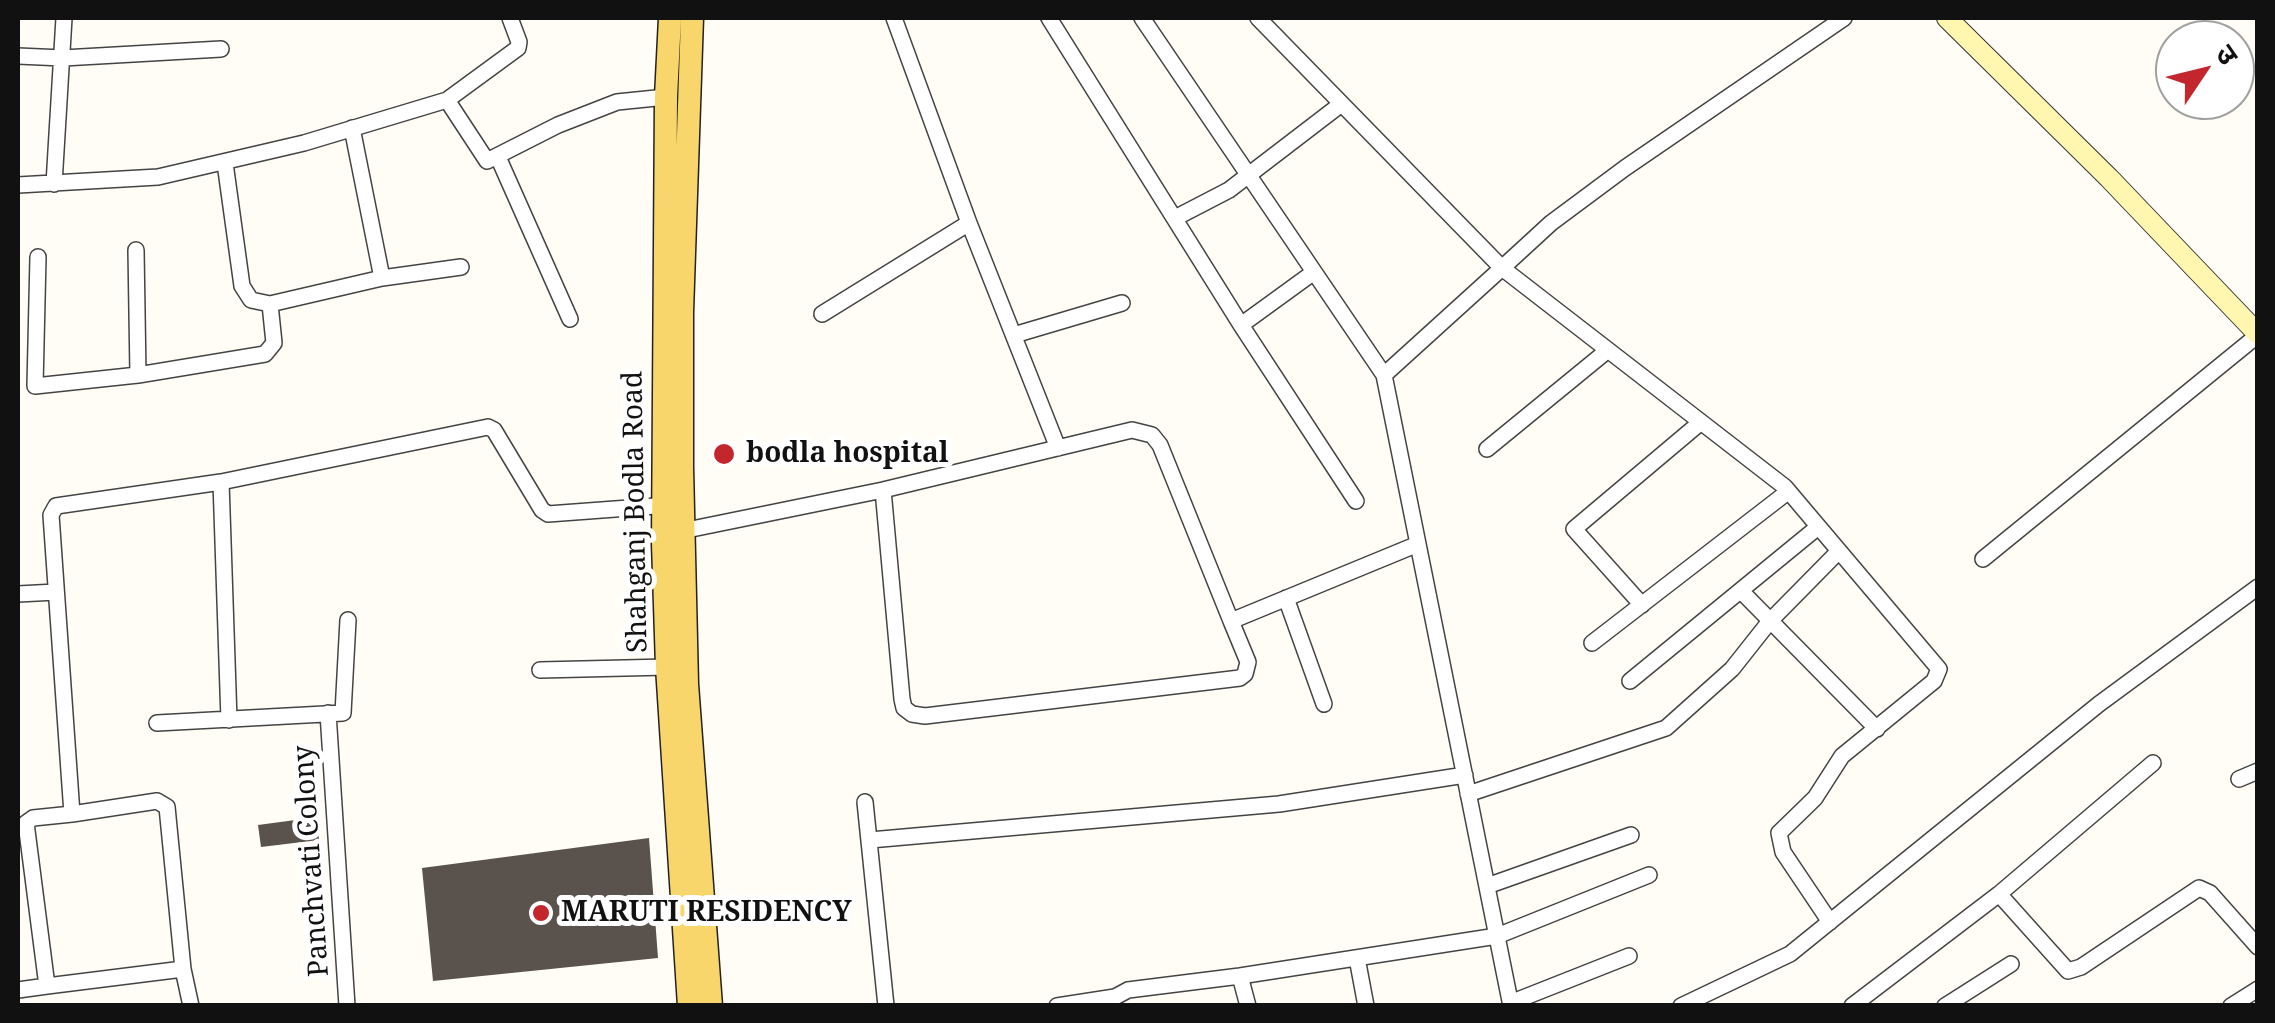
<!DOCTYPE html>
<meta charset="utf-8">
<style>
body{margin:0}
#map{position:relative;width:2275px;height:1023px;overflow:hidden;background:#fffdf5;font-family:"Noto Serif","Noto Sans Devanagari",serif}
canvas{display:block}
.frame{position:absolute;inset:0;border:20px solid #111;pointer-events:none}
.north{position:absolute;left:2155px;top:20px;width:100px;height:100px;box-sizing:border-box;background:#fff;border:2px solid #a0a0a0;border-radius:50%;rotate:55deg;font-size:28px;font-weight:700;line-height:40px;text-align:center;color:#111}
.north::after{content:'';display:block;margin:auto;width:35px;height:45px;background:#c4262e;clip-path:polygon(50% 0,100% 100%,50% 72%,0 100%)}
</style>
<div id="map">
<canvas width="2275" height="1023"></canvas>
<div class="frame"></div>
<div class="north">उ</div>
</div>
<script>
const g = document.querySelector('canvas').getContext('2d');
g.lineJoin = 'round';
function fillPath(path, color) { g.fillStyle = color; g.fill(path, 'evenodd'); }
const toPath = rows => new Path2D(rows.map(r => 'M' + r).join(''));
function strokePath(path, color, width, dash) { g.strokeStyle = color; g.lineWidth = width; g.lineCap = dash ? 'butt' : 'round'; g.setLineDash(dash || []); g.stroke(path); }
function drawText(font, color, halo, rows, align = 'center') {
  g.font = font + ' "Noto Serif",serif'; g.lineWidth = 10; g.setLineDash([]); g.textBaseline = 'middle'; g.strokeStyle = halo; g.fillStyle = color; for (const [text, x, y, turn = 0] of rows) {
    g.save(); g.translate(x, y); g.rotate((+turn || 0) * Math.PI / 180); g.textAlign = isNaN(turn) ? turn : align; if (halo) g.strokeText(text, 0, 0); g.fillText(text, 0, 0); g.restore();
  }
}
const building = toPath([
 [318,817,319,840,261,847,258,825],
 [649,838,658,958,433,981,422,868]
]);
const minor = toPath([
 [510,18,519,42,518,48,447,100,487,161,558,125,617,102,666,97],
 [894,18,969,223],
 [1049,18,1241,325,1356,501],
 [1258,18,1502,268,1551,223,1625,168,1844,18],
 [18,56,63,58,221,49],
 [498,157,570,319],
 [225,163,242,286,251,300,270,304,382,278,352,128],
 [54,184,64,18],
 [18,185,158,177,304,143,447,100],
 [1175,218,1229,190,1340,105],
 [136,250,138,375],
 [38,257,35,386,138,375,265,354,274,343,270,304],
 [382,278,461,267],
 [822,314,969,223,1058,448],
 [1241,325,1314,272],
 [1014,335,1122,303],
 [1384,375,1502,268,1785,487,1785,494,1592,643],
 [1487,449,1608,350],
 [221,482,229,720],
 [1785,487,1939,669,1934,681,1842,756,1815,798,1779,833,1783,852,1830,922],
 [883,490,902,699,904,708,912,714,925,716,1240,678,1245,674,1248,662,1231,621],
 [677,532,883,490,1132,430,1152,435,1160,445,1231,621,1418,544,1384,375,1142,18],
 [1418,544,1511,1006],
 [1983,559,2258,335],
 [1741,591,1877,729],
 [18,594,56,592],
 [1286,598,1324,704],
 [1642,605,1574,529,1701,422],
 [540,670,667,667],
 [1630,681,1818,527],
 [328,713,347,1006],
 [157,723,343,713,348,620],
 [2239,779,2258,771],
 [1468,794,1666,728,1732,669,1770,621,1838,552],
 [865,802,886,1006],
 [870,840,1279,804,1465,775],
 [1487,886,1631,835],
 [1999,894,2068,971,2081,967,2199,888,2210,893,2258,947],
 [1357,958,1366,1006],
 [183,969,191,1006],
 [1240,976,1248,1006],
 [47,986,183,969,167,807,157,801,72,814],
 [18,990,47,986,26,823,33,818,72,814,51,515,56,506,221,482,488,427,494,430,542,510,548,514,669,505],
 [1510,1003,1629,956],
 [1057,1006,1115,997,1128,990,1240,976,1497,936,1649,875],
 [1681,1006,1790,954,2099,704,2258,587],
 [1852,1006,1999,894,2153,763],
 [1945,1006,2011,964],
 [2231,1006,2258,989]
]);
const secondary = toPath([
 [1947,18,2109,178,2258,334]
]);
const primary = toPath([
 [670,18,666,97,663,543,667,667,689,1006],
 [692,18,682,312,682,467,687,684,711,1006]
]);
const markers = [
 [724,454,12,"#c4262e"],
 [541,913,10,"#c4262e"]
];
const poiNames = [
 ["bodla hospital",746,454],
 ["MARUTI RESIDENCY",561,913]
];
const streetNames = [
 ["Shahganj Bodla Road",636,512,-91],
 ["Panchvati Colony",312,861,-94]
];
fillPath(building, '#5a524d');
strokePath(minor, '#444', 18);
strokePath(secondary, '#333', 22);
strokePath(primary, '#222', 25);
strokePath(minor, '#fff', 15);
strokePath(secondary, '#fff6b0', 20);
strokePath(primary, '#f9d66b', 22);
for (const [x, y, r, color] of markers) { const dot = new Path2D(); dot.arc(x, y, r, 0, 2 * Math.PI); g.fillStyle = color; g.fill(dot); strokePath(dot, '#fff', 4); }
drawText('bold 28px', '#111', '#fff', poiNames, 'left');
drawText('28px', '#111', '#fff', streetNames);
</script>
